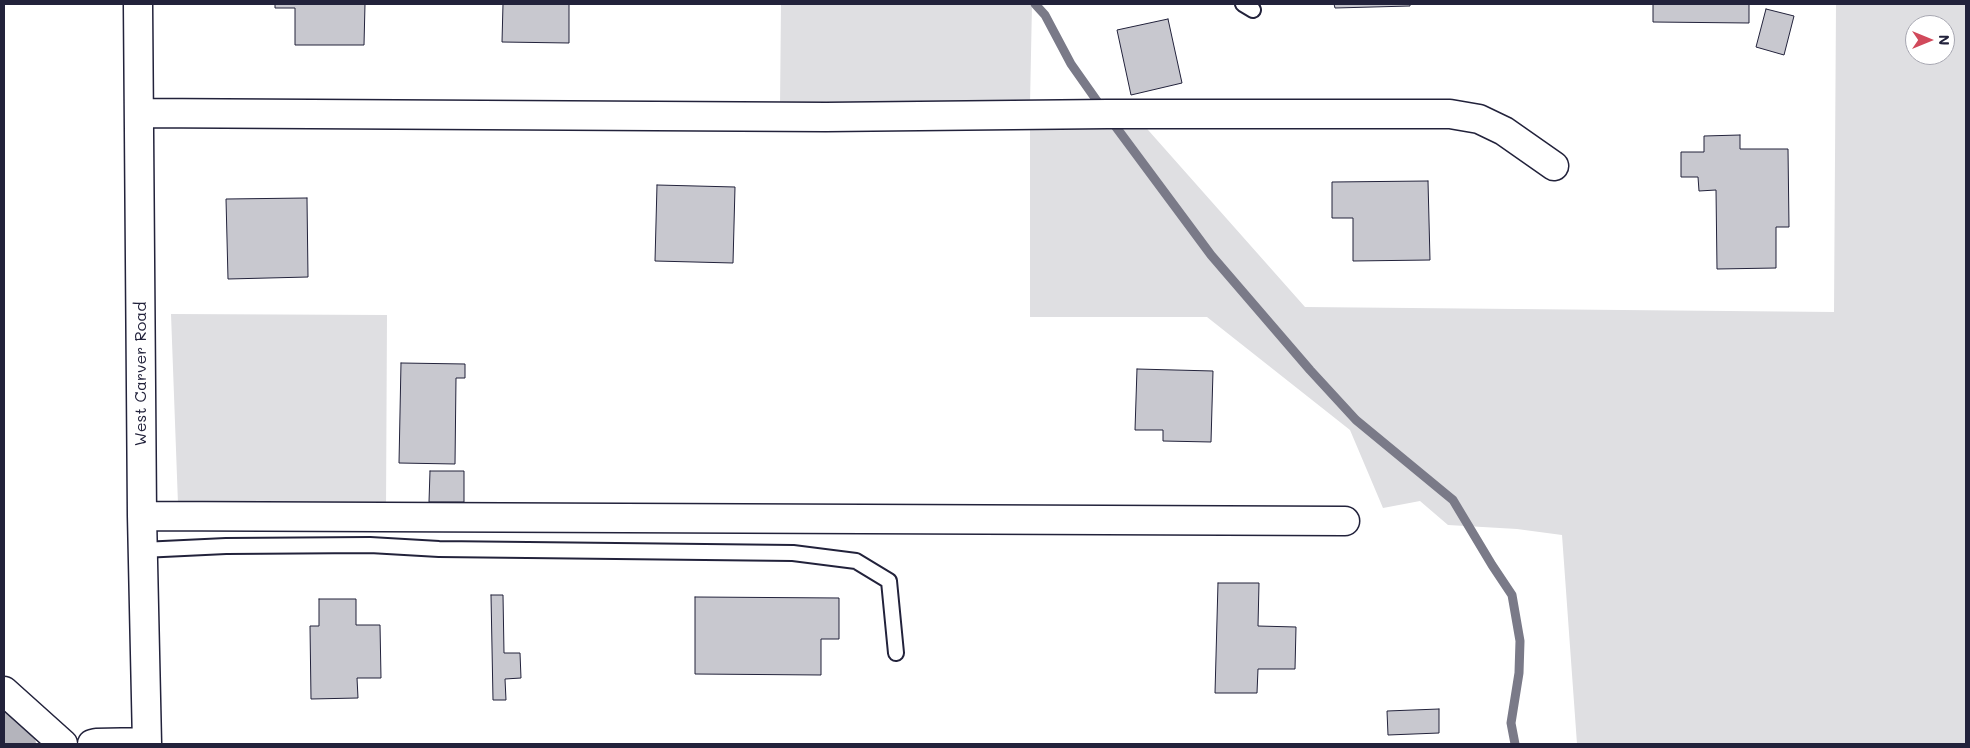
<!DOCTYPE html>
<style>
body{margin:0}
#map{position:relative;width:1970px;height:748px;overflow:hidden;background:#fff;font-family:Mali,sans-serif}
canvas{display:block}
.frame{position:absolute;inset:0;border:5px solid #22223b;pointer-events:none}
.north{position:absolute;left:1905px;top:15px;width:50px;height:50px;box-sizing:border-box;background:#fff;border:1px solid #a7a7b1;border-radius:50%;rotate:90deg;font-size:14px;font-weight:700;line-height:20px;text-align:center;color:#22223b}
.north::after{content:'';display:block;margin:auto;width:18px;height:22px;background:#d1495b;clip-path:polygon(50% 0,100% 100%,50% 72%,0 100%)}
</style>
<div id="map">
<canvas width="1970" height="748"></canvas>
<div class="frame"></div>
<div class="north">N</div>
</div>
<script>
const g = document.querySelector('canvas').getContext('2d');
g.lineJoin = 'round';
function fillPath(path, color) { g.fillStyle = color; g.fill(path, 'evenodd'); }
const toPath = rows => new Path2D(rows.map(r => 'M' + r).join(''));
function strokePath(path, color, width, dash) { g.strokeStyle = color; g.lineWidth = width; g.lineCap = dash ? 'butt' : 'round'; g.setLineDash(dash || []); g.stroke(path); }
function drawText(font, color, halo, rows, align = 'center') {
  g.font = font + ' Mali,sans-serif'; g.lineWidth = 4; g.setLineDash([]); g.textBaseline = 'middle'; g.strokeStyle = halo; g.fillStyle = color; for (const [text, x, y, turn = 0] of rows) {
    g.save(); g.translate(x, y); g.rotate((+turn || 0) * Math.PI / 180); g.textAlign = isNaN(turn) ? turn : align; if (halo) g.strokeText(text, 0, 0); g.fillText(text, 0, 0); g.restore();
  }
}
const green = toPath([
 [781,4,1032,4,1030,104,780,106],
 [1836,4,1966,4,1966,744,1577,744,1562,535,1517,529,1448,525,1420,501,1383,508,1350,430,1207,317,1030,317,1030,122,1141,122,1305,307,1834,312],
 [1915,25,1945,25,1945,55,1915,55],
 [171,314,387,315,386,511,178,504]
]);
const stream = toPath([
 [1035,4,1045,15,1071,64,1102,108],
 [1110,119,1211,255,1310,370,1356,420,1453,500,1492,565,1512,595,1520,641,1519,673,1511,723,1515,744]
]);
const canal = toPath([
 [4,726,21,744]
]);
const building = toPath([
 [275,4,365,4,364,45,295,45,295,8,275,8,275,4],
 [503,4,569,4,569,43,502,42,503,4],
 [1334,4,1410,4,1410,6,1335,8,1334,4],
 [1653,4,1749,4,1749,23,1653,22,1653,4],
 [1766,9,1794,16,1784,55,1756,47,1766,9],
 [1168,19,1182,83,1131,95,1117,30,1168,19],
 [1740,135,1740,149,1788,149,1789,227,1776,227,1776,268,1717,269,1716,190,1699,191,1698,177,1681,177,1681,152,1704,152,1704,136,1740,135],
 [1428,181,1430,260,1353,261,1353,218,1332,218,1332,182,1428,181],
 [657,185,735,187,733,263,655,261,657,185],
 [307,198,308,277,228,279,226,199,307,198],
 [401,363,465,364,465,378,456,378,455,464,399,463,401,363],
 [1137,369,1213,371,1211,442,1163,441,1163,430,1135,430,1137,369],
 [430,471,464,471,464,502,429,502,430,471],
 [1218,583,1259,583,1258,626,1296,627,1295,669,1258,669,1257,693,1215,693,1218,583],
 [491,595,503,595,504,653,520,653,521,678,505,679,506,700,493,700,491,595],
 [695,597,839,598,839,639,821,639,821,675,695,674,695,597],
 [319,599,356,599,356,625,380,625,381,678,357,678,358,698,311,699,310,626,319,626,319,599],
 [1439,709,1439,733,1388,735,1387,711,1439,709]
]);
const lane = toPath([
 [1243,4,1253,10],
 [142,550,226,546,370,545,439,549,793,553,856,561,889,581,896,653]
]);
const street = toPath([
 [138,4,142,516,147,744],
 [139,113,826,117,1107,114,1450,114,1479,119,1504,131,1554,166],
 [142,516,1345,521],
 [4,691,63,744],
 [92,744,96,743,147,742]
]);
const streetNames = [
 ["West Carver Road",141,374,-90]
];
fillPath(green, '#dfdfe2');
strokePath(stream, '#7a7a88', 9);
strokePath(canal, '#b4b4bc', 30);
fillPath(building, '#c8c8cf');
strokePath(building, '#22223b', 1);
strokePath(lane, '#22223b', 18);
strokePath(street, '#22223b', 31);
strokePath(lane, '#fff', 14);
strokePath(street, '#fff', 28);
drawText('16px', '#22223b', '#fff', streetNames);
</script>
